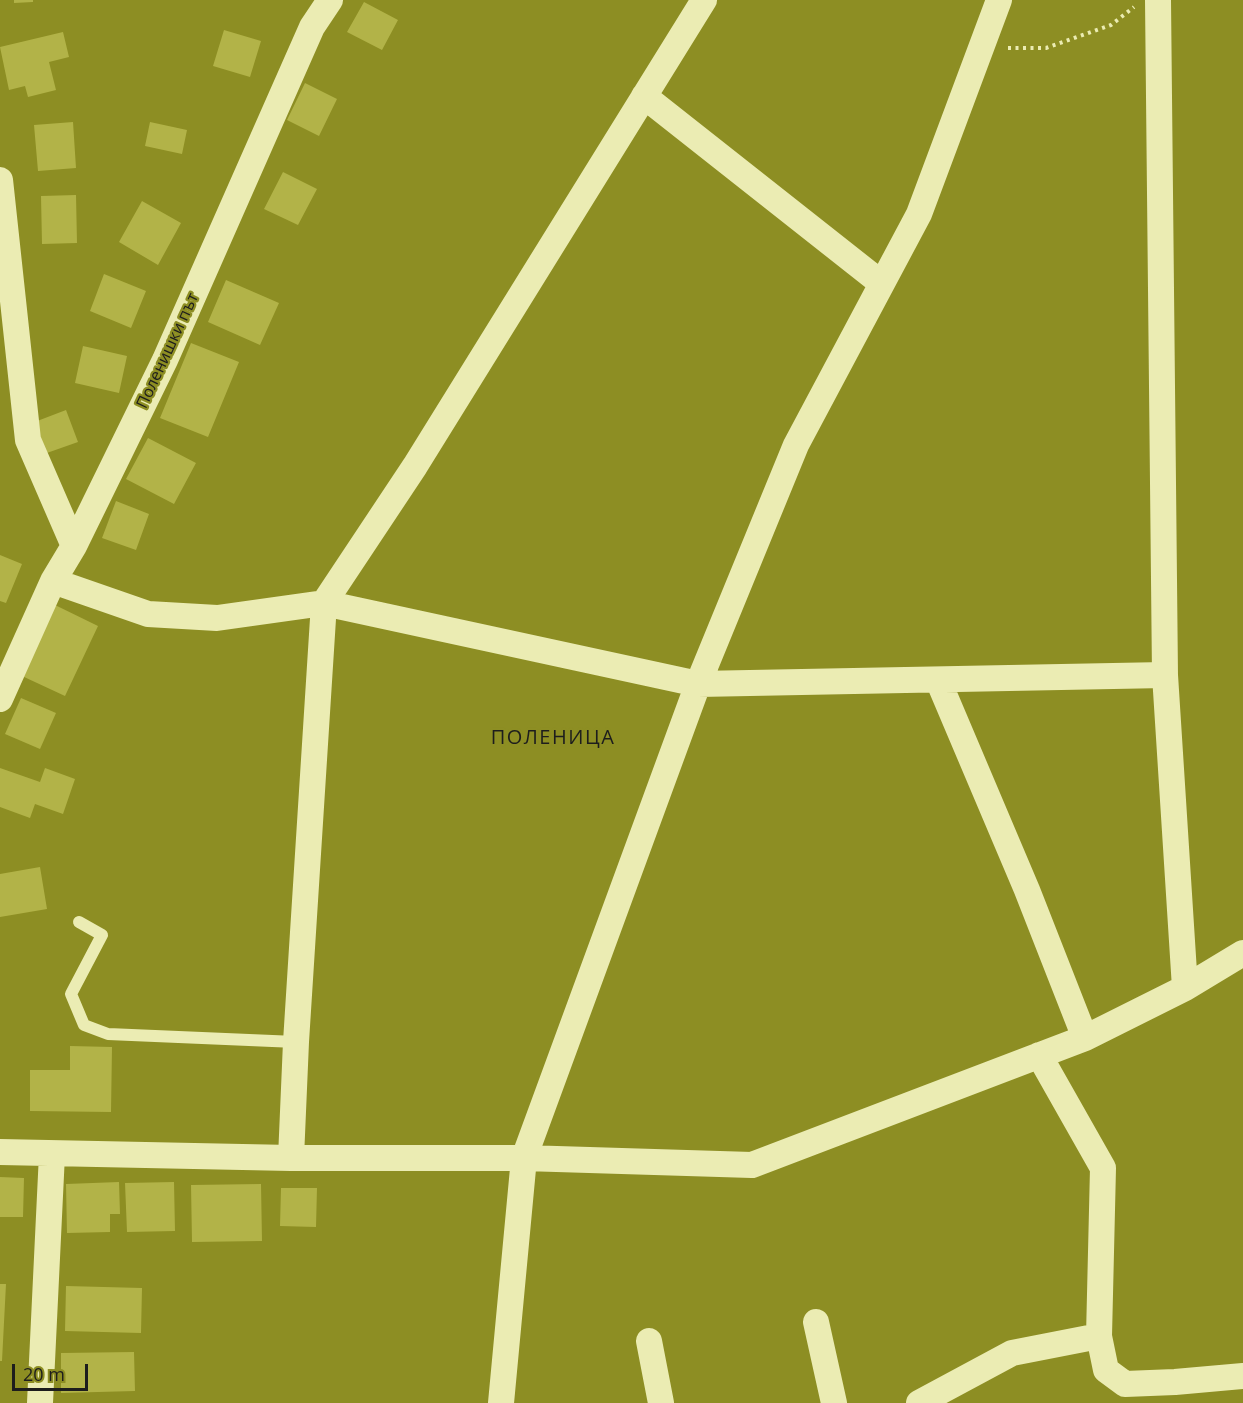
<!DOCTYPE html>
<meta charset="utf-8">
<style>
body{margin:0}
#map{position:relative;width:1243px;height:1403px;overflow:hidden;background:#8d8e23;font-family:"Open Sans",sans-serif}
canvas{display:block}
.scale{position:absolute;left:12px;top:1364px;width:76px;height:27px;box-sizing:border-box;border:3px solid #1d1d1d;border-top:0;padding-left:8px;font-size:18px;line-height:21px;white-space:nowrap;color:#1d1d1d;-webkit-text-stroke:4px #8d8e23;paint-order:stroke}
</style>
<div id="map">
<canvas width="1243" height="1403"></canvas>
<div class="scale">20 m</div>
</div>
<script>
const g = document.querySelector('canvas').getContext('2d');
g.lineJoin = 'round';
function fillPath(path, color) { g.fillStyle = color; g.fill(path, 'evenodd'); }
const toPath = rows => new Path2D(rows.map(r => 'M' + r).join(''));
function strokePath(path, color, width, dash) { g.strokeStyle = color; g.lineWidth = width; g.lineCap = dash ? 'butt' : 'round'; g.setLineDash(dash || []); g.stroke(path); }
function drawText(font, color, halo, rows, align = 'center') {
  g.font = font + ' "Open Sans",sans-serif'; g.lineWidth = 4.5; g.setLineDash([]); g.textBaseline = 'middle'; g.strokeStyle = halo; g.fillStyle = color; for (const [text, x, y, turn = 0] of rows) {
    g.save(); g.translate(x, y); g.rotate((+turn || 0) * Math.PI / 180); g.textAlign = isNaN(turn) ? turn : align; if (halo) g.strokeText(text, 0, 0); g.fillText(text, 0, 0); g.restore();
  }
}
const building = toPath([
 [14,0,33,0,33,2,14,3],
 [364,2,398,20,382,50,347,32],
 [224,30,261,41,250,77,213,66],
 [63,32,69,57,49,62,56,90,28,97,25,86,9,90,0,47],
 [305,83,337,99,319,136,287,120],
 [73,122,76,168,38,171,34,125],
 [150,122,187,130,182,154,145,146],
 [283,172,317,189,298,225,264,209],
 [76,195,77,243,42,244,41,196],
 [142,201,181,223,158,265,119,242],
 [104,274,146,291,131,328,90,311],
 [226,280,279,303,260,345,208,322],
 [191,343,239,362,208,437,160,418],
 [83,346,127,356,119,393,75,383],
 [66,410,78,442,44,454,32,423],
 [148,438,196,463,174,504,126,479],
 [116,501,149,514,136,550,102,538],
 [0,555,22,564,6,603,0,601],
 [55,605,98,626,65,696,22,676],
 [21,698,56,713,40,749,5,734],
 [0,768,40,782,45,768,75,779,63,814,35,804,30,818,0,807],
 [40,867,47,909,0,917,0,874],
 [70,1046,112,1047,111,1112,30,1111,30,1070,70,1070],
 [0,1177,24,1178,23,1217,0,1217],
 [119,1182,120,1214,110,1214,110,1232,67,1233,66,1184],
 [174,1182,175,1231,127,1232,125,1183],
 [261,1184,262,1241,192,1242,191,1185],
 [281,1188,317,1188,316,1227,280,1226],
 [0,1284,6,1284,2,1361,0,1361],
 [66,1286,142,1288,141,1333,65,1331],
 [134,1352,135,1391,61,1393,61,1353]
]);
const path = toPath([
 [1008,48,1046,48,1111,25,1134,7]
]);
const lane = toPath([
 [79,922,102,935,71,994,84,1025,108,1034,296,1042]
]);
const street = toPath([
 [1158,0,1165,675],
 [644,96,881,283],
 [0,180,28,440,74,546],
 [53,581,148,614,217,618,324,603,698,684,1165,675,1185,988],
 [938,680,1027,890,1085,1038],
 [0,699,53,581,74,546,165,360,312,27,330,0],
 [1039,1055,1103,1168,1099,1336,1106,1370,1125,1384,1175,1382,1243,1376],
 [0,1152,291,1158,524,1158,752,1165,1085,1038,1185,988,1243,953],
 [291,1158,296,1042,324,603,415,466,704,0],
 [816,1322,834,1403],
 [649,1341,661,1403],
 [40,1403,52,1154],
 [501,1403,524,1158,698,684,796,445,919,214,999,0],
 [919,1403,1012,1353,1099,1336]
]);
const streetNames = [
 ["Поленишки път",168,351,-65]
];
const quarterNames = [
 ["ПОЛЕНИЦА",553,738]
];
fillPath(building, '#b2b348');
strokePath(path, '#ebecb3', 4, [3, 4.5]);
strokePath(lane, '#ebecb3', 12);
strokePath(street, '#ebecb3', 26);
drawText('16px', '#1d1d1d', '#8d8e23', streetNames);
g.letterSpacing = '1.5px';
drawText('20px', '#1d1d1d', '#8d8e23', quarterNames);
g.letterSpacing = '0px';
</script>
